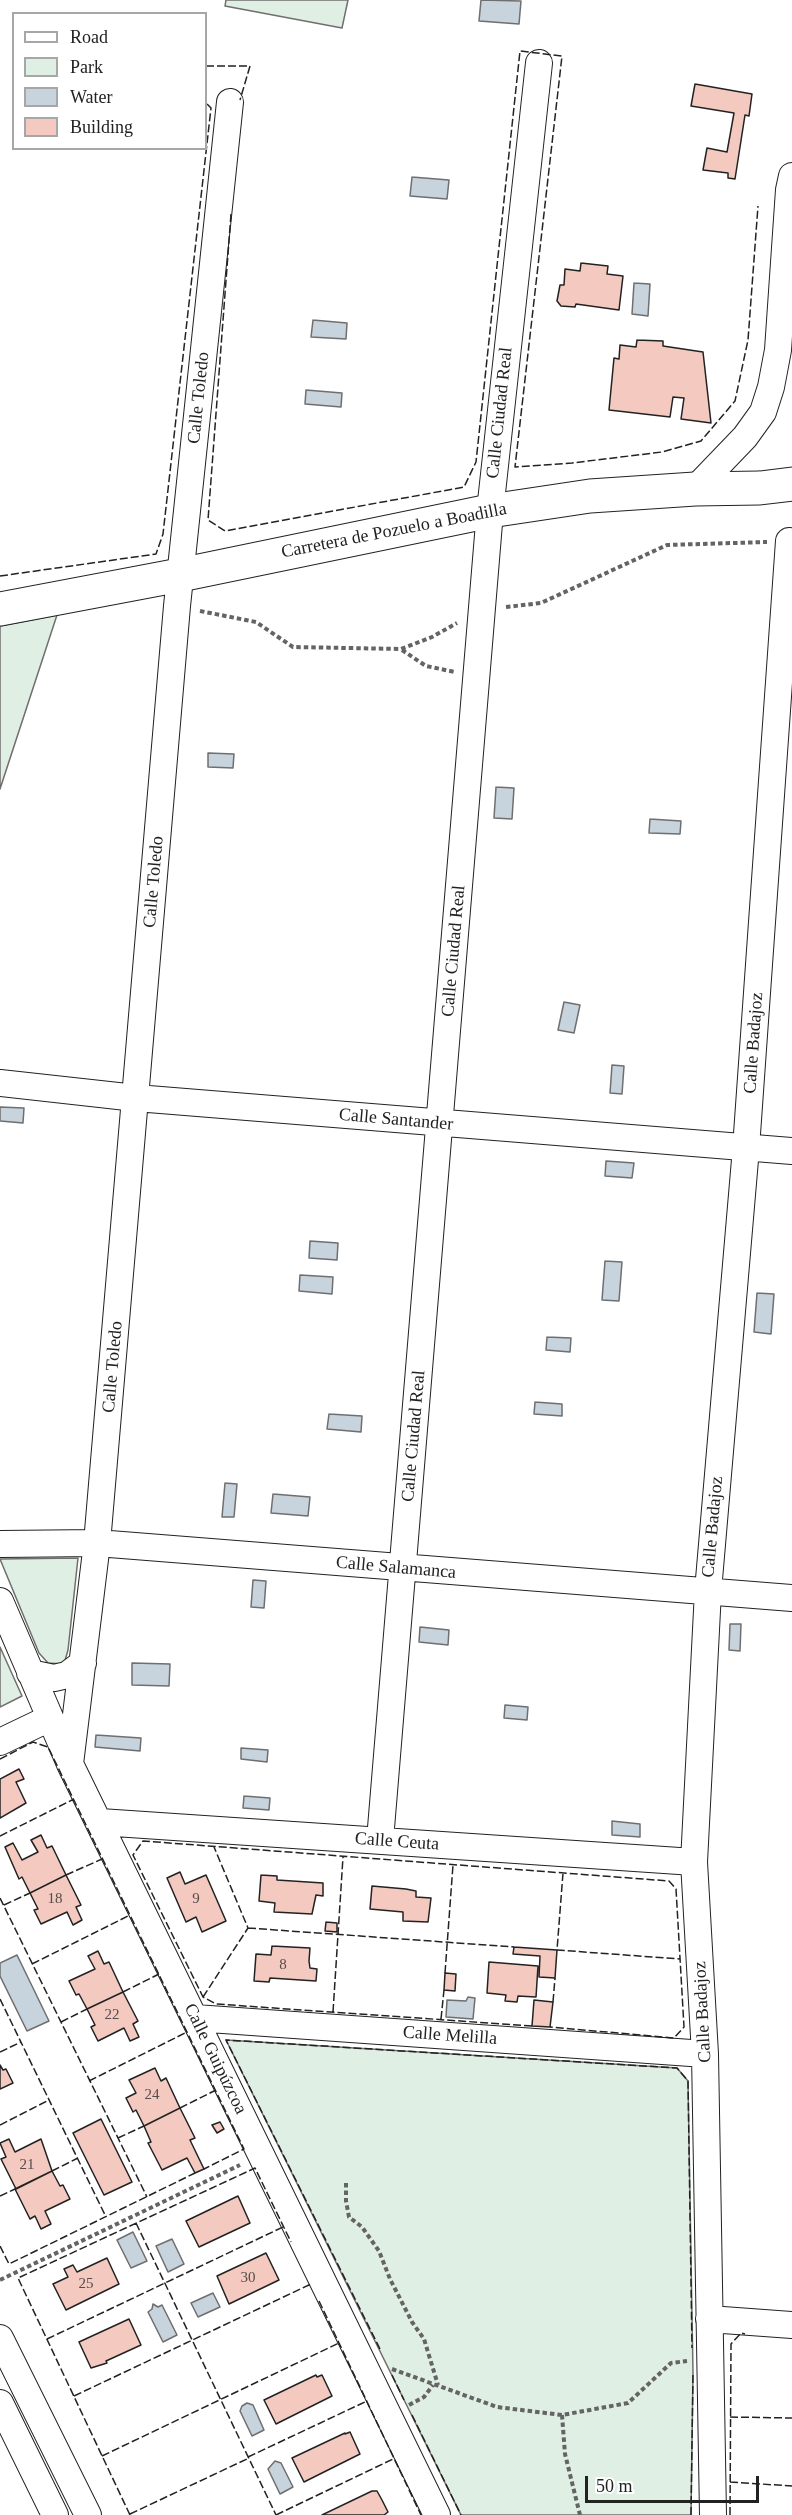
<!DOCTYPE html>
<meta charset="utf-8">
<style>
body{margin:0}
#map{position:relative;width:792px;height:2515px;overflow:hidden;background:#fff;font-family:"Times New Roman",serif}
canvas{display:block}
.legend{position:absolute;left:12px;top:12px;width:195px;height:138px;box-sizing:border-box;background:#fff;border:2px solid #a7a7a7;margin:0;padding:8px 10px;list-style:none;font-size:18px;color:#222}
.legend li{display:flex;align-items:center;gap:12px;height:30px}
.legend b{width:30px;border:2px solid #a7a7a7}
.scale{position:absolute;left:585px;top:2476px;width:174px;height:27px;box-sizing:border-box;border:3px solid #222;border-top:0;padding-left:8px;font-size:18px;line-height:21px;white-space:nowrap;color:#222;-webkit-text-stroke:4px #fff;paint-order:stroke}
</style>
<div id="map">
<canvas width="792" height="2515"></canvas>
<ul class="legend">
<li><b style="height:8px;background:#fff"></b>Road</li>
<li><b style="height:16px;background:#e0efe3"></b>Park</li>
<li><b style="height:16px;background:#c7d3dd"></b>Water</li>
<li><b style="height:16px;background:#f3c9c0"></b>Building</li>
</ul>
<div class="scale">50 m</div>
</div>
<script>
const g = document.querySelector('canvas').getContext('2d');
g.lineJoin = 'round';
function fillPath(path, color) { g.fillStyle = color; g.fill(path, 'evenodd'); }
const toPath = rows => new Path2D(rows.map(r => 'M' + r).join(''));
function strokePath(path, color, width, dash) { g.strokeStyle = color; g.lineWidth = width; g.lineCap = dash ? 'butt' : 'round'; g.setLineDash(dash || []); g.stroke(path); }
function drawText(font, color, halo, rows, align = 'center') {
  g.font = font + ' "Times New Roman",serif'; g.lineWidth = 4.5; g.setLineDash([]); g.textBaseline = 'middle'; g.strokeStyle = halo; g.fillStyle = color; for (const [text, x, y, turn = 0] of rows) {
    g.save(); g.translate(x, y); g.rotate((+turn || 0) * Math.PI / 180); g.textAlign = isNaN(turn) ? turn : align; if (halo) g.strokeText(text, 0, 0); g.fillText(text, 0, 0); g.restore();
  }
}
const green = toPath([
 [226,0,348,0,342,28,225,6,226,0],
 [57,615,0,789,0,626,57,615],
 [78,1558,68,1650,64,1664,48,1663,39,1653,0,1559,78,1558],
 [0,1647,22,1696,0,1707,0,1647],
 [226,2040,677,2068,688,2081,693,2373,691,2515,461,2515,226,2040]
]);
const water = toPath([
 [481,0,521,1,519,24,479,21,481,0],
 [412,177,449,180,447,199,410,196,412,177],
 [634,283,650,284,648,316,632,314,634,283],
 [313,320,347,323,346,339,311,337,313,320],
 [306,390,342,393,341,407,305,404,306,390],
 [208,753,234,754,233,768,208,767,208,753],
 [496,787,514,788,512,819,494,818,496,787],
 [650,819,681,821,680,834,649,833,650,819],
 [564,1002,580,1005,574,1033,558,1030,564,1002],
 [612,1065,624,1066,622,1094,610,1093,612,1065],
 [0,1107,24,1108,23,1123,0,1121,0,1107],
 [606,1161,634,1163,632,1178,605,1176,606,1161],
 [310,1241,338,1243,337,1260,309,1258,310,1241],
 [605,1261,622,1262,619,1301,602,1300,605,1261],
 [300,1275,333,1277,332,1294,299,1291,300,1275],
 [757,1293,774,1294,771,1334,754,1332,757,1293],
 [547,1337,571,1338,570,1352,546,1350,547,1337],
 [535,1402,562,1404,562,1416,534,1414,535,1402],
 [329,1414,362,1416,361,1432,327,1429,329,1414],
 [225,1483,237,1484,234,1517,222,1517,225,1483],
 [273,1494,310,1497,308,1516,271,1513,273,1494],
 [253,1580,266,1581,264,1608,251,1607,253,1580],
 [730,1624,741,1624,740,1651,729,1650,730,1624],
 [420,1627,449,1630,448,1645,419,1642,420,1627],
 [132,1663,170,1664,169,1686,132,1685,132,1663],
 [505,1705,528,1707,527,1720,504,1718,505,1705],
 [96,1735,141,1738,140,1751,95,1747,96,1735],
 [241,1748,268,1750,267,1762,241,1759,241,1748],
 [244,1796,270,1798,269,1810,243,1808,244,1796],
 [612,1821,640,1824,640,1837,612,1835,612,1821],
 [17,1955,49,2021,27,2031,0,1976,0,1963,17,1955],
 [468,1997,475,1998,473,2019,446,2017,447,2000,466,2001,468,1997],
 [133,2232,147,2261,131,2268,117,2240,133,2232],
 [172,2239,184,2264,168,2272,156,2246,172,2239],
 [213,2293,220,2307,198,2317,191,2303,213,2293],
 [153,2304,158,2307,162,2305,177,2335,163,2342,148,2312,152,2309,153,2304],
 [247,2403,253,2405,264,2430,252,2436,240,2411,242,2406,247,2403],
 [275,2461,281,2463,293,2487,280,2494,268,2469,275,2461]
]);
const building = toPath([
 [695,84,752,94,749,116,745,115,735,179,728,178,728,173,703,170,707,148,727,152,734,113,691,106,695,84],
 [581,263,608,266,607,274,623,276,619,310,576,304,575,307,561,306,557,301,560,285,564,285,565,269,580,271,581,263],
 [637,340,663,341,663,346,703,352,711,423,681,419,684,398,673,397,670,417,609,410,614,358,619,359,620,345,636,347,637,340],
 [19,1769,24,1779,16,1782,26,1803,0,1818,0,1779,19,1769],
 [41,1835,47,1848,52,1846,66,1875,30,1893,22,1877,19,1879,5,1847,13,1843,22,1860,38,1852,31,1840,41,1835],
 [180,1872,185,1884,206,1875,226,1921,202,1932,196,1917,186,1922,167,1878,180,1872],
 [66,1875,81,1905,76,1907,82,1920,73,1925,67,1912,41,1924,34,1910,38,1909,30,1893,66,1875],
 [261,1875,277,1876,277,1880,323,1883,323,1896,316,1895,312,1914,274,1912,275,1903,259,1901,261,1875],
 [372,1886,406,1889,416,1891,416,1897,431,1898,428,1922,403,1921,403,1912,370,1909,372,1886],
 [326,1922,337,1923,337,1932,325,1931,326,1922],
 [272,1946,310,1948,309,1961,310,1968,317,1969,316,1981,270,1978,269,1982,254,1981,256,1954,271,1955,272,1946],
 [514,1947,557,1950,555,1978,539,1977,540,1956,513,1954,514,1947],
 [98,1951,104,1964,109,1962,123,1992,87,2009,79,1994,76,1995,69,1981,95,1969,88,1956,98,1951],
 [489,1962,538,1966,536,1997,518,1996,517,2002,505,2001,506,1995,487,1993,489,1962],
 [445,1973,456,1974,455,1991,444,1990,445,1973],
 [123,1992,138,2021,133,2024,139,2037,130,2041,124,2028,98,2041,91,2027,95,2025,87,2009,123,1992],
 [534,2000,553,2002,550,2027,532,2026,534,2000],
 [0,2065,3,2070,6,2069,13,2083,0,2089,0,2065],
 [155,2068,161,2081,166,2078,180,2108,144,2126,136,2110,133,2112,126,2098,136,2093,129,2080,155,2068],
 [180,2108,195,2138,190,2140,204,2169,195,2173,187,2158,162,2170,148,2143,151,2142,144,2126,180,2108],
 [101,2119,132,2182,104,2195,73,2133,101,2119],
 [220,2122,224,2129,217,2133,212,2125,220,2122],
 [9,2139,15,2152,41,2139,52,2171,16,2189,1,2159,6,2157,0,2143,9,2139],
 [52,2171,60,2186,63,2185,70,2199,45,2211,51,2224,41,2229,35,2216,30,2219,15,2189,52,2171],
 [238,2196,250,2223,199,2247,186,2221,238,2196],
 [266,2253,279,2280,229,2304,217,2276,266,2253],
 [107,2258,119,2284,66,2310,53,2284,68,2277,64,2269,73,2265,77,2272,107,2258],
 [129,2319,141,2345,106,2361,107,2363,91,2368,79,2342,129,2319],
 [316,2375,317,2377,322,2375,332,2396,276,2424,264,2400,316,2375],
 [350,2432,360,2454,304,2482,292,2458,345,2433,345,2434,350,2432],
 [372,2491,377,2491,382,2500,388,2512,384,2515,322,2515,372,2491]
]);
const path = toPath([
 [506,607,541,603,667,545,767,542],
 [200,611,256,622,293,647,401,649,432,637,457,623],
 [402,650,426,666,455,672],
 [346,2183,346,2201,349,2217,362,2227,379,2251,390,2279,412,2322,424,2339,438,2385],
 [0,2280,240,2165],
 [392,2369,497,2407,562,2415,628,2403,671,2363,687,2361],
 [409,2405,424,2397,433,2385],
 [562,2415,565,2454,580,2515]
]);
const minor = toPath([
 [695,489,745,437,763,412,771,387,778,350,789,190,792,176],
 [0,1083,136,1098,792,1151],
 [0,1544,97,1543,792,1598],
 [0,1601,70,1764,437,2515],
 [30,1673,54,1678,67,1675,83,1663],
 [0,1742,50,1718],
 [70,1764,97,1543,177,606,230,102],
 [100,1822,694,1862],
 [380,1840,490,511,539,63],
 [195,2018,705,2054],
 [709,2319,792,2325],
 [0,2338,88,2515],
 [0,2403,55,2515],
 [713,2515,705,2054,694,1862,708,1591,746,1148,789,541]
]);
const major = toPath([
 [0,609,180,575,490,511,590,496,695,489,760,488,792,484]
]);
const fence = toPath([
 [206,66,250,66,240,100],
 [231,214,208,520,225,531,464,487,476,462,520,51,562,56,515,467,572,463,662,452,701,441,735,401,748,340,758,206],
 [0,576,156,554,163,534,211,108,206,103],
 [0,1759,33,1742,48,1747,244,2149,204,2169],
 [0,1836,74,1799],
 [563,1873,557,1950,680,1959],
 [66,1875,102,1859],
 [0,1898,147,2197],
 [4,1905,30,1893],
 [248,1928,514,1947],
 [32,1964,130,1915],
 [445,1973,453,1865],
 [123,1992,159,1974],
 [203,1997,248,1928,214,1847],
 [0,1999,106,2217],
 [553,2002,555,1978],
 [333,2012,343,1857],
 [441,2019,444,1990],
 [61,2022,87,2009],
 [532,2026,216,2004,203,1997,133,1855,143,1841,669,1881,676,1889,684,2027,674,2038,550,2027],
 [0,2052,21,2042],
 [89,2081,187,2032],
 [180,2108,216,2090],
 [0,2125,49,2100],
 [118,2138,144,2126],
 [52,2171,78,2158],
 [0,2196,15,2189],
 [136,2223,276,2515],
 [0,2246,9,2264,195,2173],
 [319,2301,421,2515],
 [47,2339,283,2227],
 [380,2349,226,2040,677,2068,688,2081,692,2348],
 [392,2375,404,2400],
 [74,2396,311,2284],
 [412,2415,461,2515],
 [730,2417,792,2418],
 [102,2456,339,2343],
 [248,2457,367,2401],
 [730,2482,792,2486],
 [130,2514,249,2458],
 [130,2515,18,2278,255,2168,291,2242],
 [276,2515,393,2459],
 [691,2515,693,2373],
 [730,2515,731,2344,741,2333,745,2334]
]);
const numberNames = [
 ["18",55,1899],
 ["9",196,1899],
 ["8",283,1965],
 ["22",112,2015],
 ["24",152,2095],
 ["21",27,2165],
 ["30",248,2278],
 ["25",86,2284]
];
const streetNames = [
 ["Calle Toledo",199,398,-84],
 ["Calle Ciudad Real",500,413,-84],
 ["Carretera de Pozuelo a Boadilla",394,531,-11],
 ["Calle Toledo",154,882,-85],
 ["Calle Ciudad Real",454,951,-85],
 ["Calle Badajoz",754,1043,-86],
 ["Calle Santander",396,1120,5],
 ["Calle Toledo",113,1367,-85],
 ["Calle Ciudad Real",414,1436,-85],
 ["Calle Badajoz",713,1527,-85],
 ["Calle Salamanca",396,1568,5],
 ["Calle Ceuta",397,1842,4],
 ["Calle Badajoz",703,2012,-93],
 ["Calle Melilla",450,2036,4],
 ["Calle Guipúzcoa",215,2059,64]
];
fillPath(green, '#e0efe3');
strokePath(green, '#6f6f6f', 1.5);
fillPath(water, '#c7d3dd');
strokePath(water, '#6f6f6f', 1.5);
fillPath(building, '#f3c9c0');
strokePath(building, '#222', 1.5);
strokePath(minor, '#222', 28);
strokePath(major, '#222', 35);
strokePath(path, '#646464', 4, [4.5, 3]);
strokePath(minor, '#fff', 26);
strokePath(major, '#fff', 33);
strokePath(fence, '#222', 1.5, [8, 3]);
drawText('15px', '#564c4a', null, numberNames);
drawText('18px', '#222', '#fff', streetNames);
</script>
